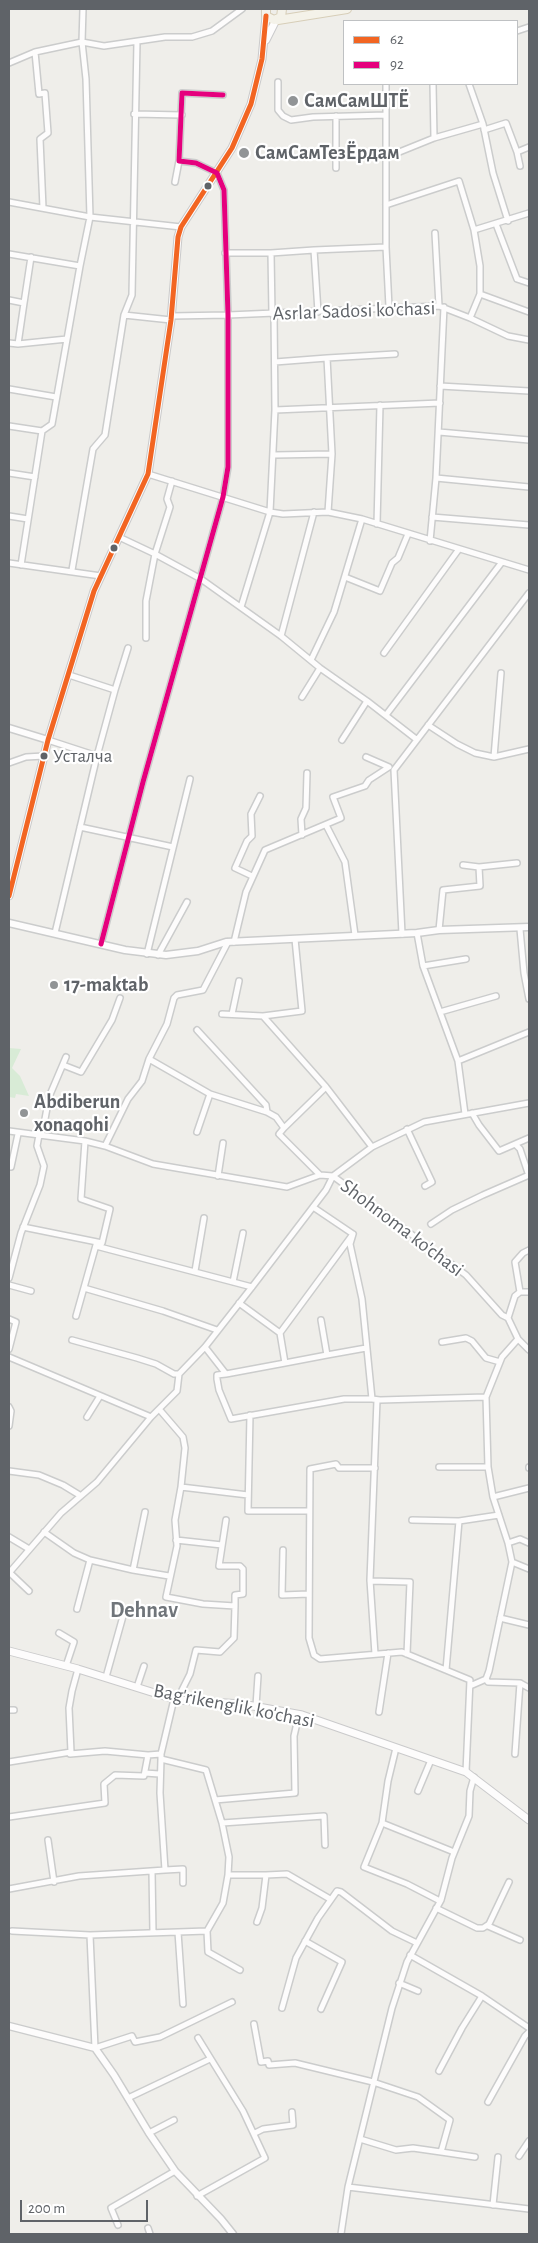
<!DOCTYPE html>
<meta charset="utf-8">
<style>
body{margin:0}
#map{position:relative;width:538px;height:2243px;overflow:hidden;background:#efeeea;font-family:"Alegreya Sans",sans-serif}
canvas{display:block}
.frame{position:absolute;inset:0;border:10px solid #5f6368;pointer-events:none}
.legend{position:absolute;left:343px;top:20px;width:175px;height:65px;box-sizing:border-box;background:#fff;border:1px solid #bfc1c3;margin:0;padding:6px 9px;list-style:none;font-size:15px;color:#5f6368}
.legend li{display:flex;align-items:center;gap:10px;height:25px}
.legend b{width:25px;border:1px solid #bfc1c3}
.scale{position:absolute;left:20px;top:2200px;width:128px;height:22px;box-sizing:border-box;border:2px solid #5f6368;border-top:0;padding-left:6px;font-size:15px;line-height:18px;white-space:nowrap;color:#5f6368;-webkit-text-stroke:4px #fff;paint-order:stroke}
</style>
<div id="map">
<canvas width="538" height="2243"></canvas>
<div class="frame"></div>
<ul class="legend">
<li><b style="height:6px;background:#f26522"></b>62</li>
<li><b style="height:6px;background:#e5007d"></b>92</li>
</ul>
<div class="scale">200 m</div>
</div>
<script>
const g = document.querySelector('canvas').getContext('2d');
g.lineJoin = 'round';
function fillPath(path, color) { g.fillStyle = color; g.fill(path, 'evenodd'); }
const toPath = rows => new Path2D(rows.map(r => 'M' + r).join(''));
function strokePath(path, color, width, dash) { g.strokeStyle = color; g.lineWidth = width; g.lineCap = dash ? 'butt' : 'round'; g.setLineDash(dash || []); g.stroke(path); }
function drawText(font, color, halo, rows, align = 'center') {
  g.font = font + ' "Alegreya Sans",sans-serif'; g.lineWidth = 4.5; g.setLineDash([]); g.textBaseline = 'middle'; g.strokeStyle = halo; g.fillStyle = color; for (const [text, x, y, turn = 0] of rows) {
    g.save(); g.translate(x, y); g.rotate((+turn || 0) * Math.PI / 180); g.textAlign = isNaN(turn) ? turn : align; if (halo) g.strokeText(text, 0, 0); g.fillText(text, 0, 0); g.restore();
  }
}
const green = toPath([
 [9,1048,21,1049,12,1068,20,1076,29,1096,16,1094,15,1098,9,1097]
]);
const minor = toPath([
 [517,31,529,27],
 [35,52,39,94,45,93,48,133,40,139,43,208],
 [9,63,35,52,82,42,104,46,165,37,192,37,212,31,242,9],
 [278,82,278,110,283,116,291,120,313,117,386,115],
 [386,84,386,247,389,307],
 [433,84,434,138],
 [469,84,483,124,493,173,508,221],
 [134,114,182,115],
 [484,130,506,123,517,152],
 [387,157,434,138,483,124],
 [520,166,517,152,529,147],
 [336,168,336,116],
 [175,182,179,161],
 [9,202,90,217,181,227],
 [386,205,459,181,474,230,480,266,480,294],
 [496,224,517,279,529,283],
 [474,230,529,213],
 [435,233,439,306],
 [314,250,386,247],
 [225,253,271,253],
 [9,254,80,266,90,217,86,79,82,42,83,9],
 [9,300,24,303,31,257],
 [272,314,271,253,314,250,318,312],
 [124,315,171,320],
 [171,316,228,315,439,306,470,318,508,336,529,340],
 [470,318,480,294,529,312],
 [9,343,18,344,67,339],
 [18,344,24,303],
 [275,362,327,358],
 [440,386,529,391],
 [9,389,56,397],
 [275,410,440,403],
 [9,426,42,431],
 [439,432,529,440],
 [274,455,332,454],
 [9,473,35,477],
 [148,474,270,512,283,514,328,512,362,519,529,570],
 [436,478,529,487],
 [328,512,332,454,327,358,395,354],
 [9,516,28,519],
 [432,517,529,525],
 [377,524,380,405],
 [119,537,155,554,201,579,281,636,320,668,367,701,416,739],
 [430,541,436,478,444,307],
 [9,563,101,576],
 [21,565,42,431,52,424,80,266],
 [72,570,93,449,105,435,124,315,132,295,137,42],
 [345,577,380,591,392,563,398,558,408,534],
 [241,607,270,512,275,410,274,313],
 [281,636,314,512],
 [146,638,146,601,155,554,170,507,167,499,172,481],
 [384,653,459,549],
 [311,660,334,612,362,519],
 [501,673,494,757,529,749],
 [69,675,115,690,128,648],
 [302,697,320,668],
 [386,715,502,562],
 [428,725,457,744,475,753,494,757],
 [48,740,97,756],
 [342,740,367,701],
 [9,763,26,757,44,756],
 [326,825,345,862,355,935],
 [80,827,173,847],
 [302,835,301,819,306,808,307,773],
 [479,867,517,863],
 [252,876,235,868,247,841,252,836,251,814,260,796],
 [520,929,524,973,529,999],
 [439,930,443,890,480,886,479,867,463,865],
 [55,933,97,756,115,690],
 [417,933,423,966,458,1061,465,1114],
 [402,934,394,770,529,593],
 [295,939,302,1011,263,1016,326,1087],
 [234,942,246,892,265,850,341,818,333,797,365,786,369,780,389,767,366,757],
 [101,944,143,782,223,497,228,467,228,315,224,190,217,173,196,163,179,161,182,93,223,95],
 [147,954,190,779],
 [158,955,187,902],
 [423,966,466,959],
 [440,1012,496,996],
 [222,1014,263,1016],
 [232,1014,239,981],
 [197,1030,266,1105,267,1112],
 [149,1059,210,1094,267,1112,276,1117,284,1128,279,1134,320,1175],
 [458,1061,529,1032],
 [63,1065,81,1072,112,1020,120,998],
 [472,1113,479,1125,499,1151,529,1138],
 [284,1128,326,1087,372,1147],
 [407,1129,432,1182,425,1186],
 [9,1131,85,1141,105,1146,153,1164,287,1187,320,1175,333,1176,466,1275,502,1315,508,1318,518,1339,529,1350],
 [197,1132,210,1094],
 [516,1145,520,1149,529,1176],
 [105,1146,128,1099,142,1081,149,1059,167,1024,174,998,177,995,203,990,228,942],
 [11,1167,18,1134],
 [218,1176,223,1143],
 [431,1224,452,1210,483,1195,529,1175],
 [23,1227,102,1243,110,1209,81,1199,85,1141],
 [353,1234,350,1244,362,1299,372,1399,380,1400,486,1397],
 [96,1246,252,1287],
 [195,1271,204,1218],
 [9,1278,21,1233,40,1185,44,1166,37,1146,39,1135,45,1119,49,1097,66,1057],
 [233,1282,243,1233],
 [9,1285,31,1291],
 [84,1288,163,1311,217,1330],
 [520,1292,515,1262,523,1253,529,1250],
 [239,1303,280,1333],
 [76,1316,96,1245],
 [508,1318,515,1296,520,1292,529,1292],
 [9,1319,16,1322,9,1349],
 [72,1340,137,1358,156,1364,174,1374,179,1374],
 [442,1342,466,1338,472,1341,486,1358,500,1362],
 [205,1347,226,1374,217,1375,217,1379,219,1390,231,1419,344,1399,372,1399],
 [327,1355,366,1348],
 [9,1357,151,1417],
 [285,1363,327,1355,321,1320],
 [226,1374,285,1363,280,1333,353,1234,313,1207],
 [9,1407,11,1411,9,1426],
 [159,1409,183,1437,185,1448,181,1487],
 [250,1415,248,1511,309,1511],
 [87,1417,100,1396],
 [439,1467,488,1467,493,1497,508,1543,512,1562,489,1671,486,1679,470,1686],
 [488,1467,486,1397,502,1357,518,1339],
 [529,1467,529,1468],
 [375,1468,339,1468,336,1464,310,1469,309,1638,314,1655,320,1659,402,1652,470,1680,466,1772],
 [9,1471,39,1475,63,1485,81,1496],
 [493,1497,529,1488],
 [145,1512,133,1570,169,1576],
 [226,1520,219,1566,240,1566,243,1569,243,1594,235,1595,235,1606,203,1604,166,1597,177,1546,175,1520,181,1487,248,1495],
 [412,1520,459,1521],
 [44,1532,74,1553,90,1560,133,1570],
 [9,1537,29,1549],
 [176,1540,222,1545],
 [508,1543,520,1539,529,1543],
 [283,1550,282,1595,309,1594],
 [512,1562,529,1569],
 [9,1572,29,1591],
 [9,1573,61,1513,97,1482,151,1417,177,1391,179,1374,205,1347,252,1287,326,1190,333,1176,372,1147,424,1122,529,1103],
 [370,1581,410,1582,407,1654],
 [77,1609,90,1560],
 [500,1618,529,1625],
 [59,1633,74,1642,66,1666],
 [375,1654,370,1580,377,1400],
 [446,1670,459,1521,499,1515],
 [106,1677,125,1609],
 [486,1679,488,1682,520,1683,529,1688],
 [137,1687,144,1666],
 [177,1700,190,1674,196,1650,220,1652,234,1638,235,1606],
 [256,1706,258,1676],
 [9,1710,14,1710],
 [379,1712,388,1653],
 [70,1754,105,1751,148,1755,161,1754,174,1699],
 [161,1754,161,1759,206,1770,222,1823,324,1816,325,1845],
 [515,1754,520,1683],
 [9,1762,71,1752,69,1708,72,1691,78,1669],
 [145,1773,159,1774],
 [418,1791,431,1760],
 [215,1800,295,1793,294,1736,299,1714],
 [9,1817,105,1803,104,1784,115,1775,144,1776,148,1755],
 [382,1823,388,1781,396,1748],
 [48,1840,54,1882],
 [165,1870,183,1869,183,1883],
 [152,1871,153,1933],
 [228,1875,266,1875,262,1908,257,1922],
 [266,1875,287,1874,330,1899],
 [9,1889,79,1876,165,1870,160,1793,161,1759],
 [440,1901,407,1884,364,1867,382,1823,454,1852],
 [436,1908,477,1928,483,1928,489,1924,509,1882],
 [488,1926,520,1940],
 [12,1931,90,1935,207,1931,223,1903,228,1875,229,1857,222,1823],
 [207,1931,208,1952,240,1970],
 [178,1932,183,2004],
 [90,1935,95,2048,132,2036,135,2042,160,2037,232,2002],
 [305,1941,342,1962,321,2009],
 [410,1955,482,1996,529,2028],
 [399,1983,418,1991],
 [282,2008,296,1958,318,1918,337,1891,341,1892,392,1931,417,1943],
 [254,2024,261,2062,268,2061,269,2065,295,2063,373,2082],
 [439,2071,462,2028,482,1996],
 [373,2082,418,2097,450,2120,441,2152,475,2157],
 [128,2098,210,2059],
 [488,2102,525,2036,529,2032],
 [149,2133,174,2120],
 [255,2133,263,2129,293,2125,292,2112],
 [360,2139,396,2150,413,2148,441,2152],
 [519,2156,529,2141],
 [348,2187,529,2209],
 [197,2196,265,2158,243,2111,198,2038],
 [493,2205,498,2157],
 [118,2225,111,2208,175,2171],
 [148,2228,150,2234],
 [341,2234,348,2187,392,2008,407,1962,441,1900,452,1858,469,1816,470,1791,474,1777]
]);
const tertiary = toPath([
 [9,728,48,740],
 [9,923,125,950,166,955,198,951,226,942,417,933,439,930,529,927],
 [9,2026,95,2048,114,2075,149,2133,175,2171,221,2219,233,2234]
]);
const secondary = toPath([
 [266,40,276,20],
 [9,896,48,740,94,591,148,474,171,320,178,237,181,227,232,148,251,104,262,59,266,16],
 [9,1651,78,1669,177,1700,242,1704,302,1715,466,1772,529,1820]
]);
const primary = toPath([
 [266,9,266,16,274,20,281,17,282,9],
 [278,20,347,9]
]);
const bus1 = toPath([
 [9,896,48,740,94,591,148,474,171,320,178,237,181,227,232,148,251,104,262,59,266,16]
]);
const bus2 = toPath([
 [101,944,143,782,223,497,228,467,228,315,224,190,217,173,196,163,179,161,182,93,223,95]
]);
const markers = [
 [293,101,6,"#919496"],
 [244,153,6,"#919496"],
 [208,186,4.5,"#5f6368"],
 [114,548,4.5,"#5f6368"],
 [44,756,4.5,"#5f6368"],
 [54,985,5,"#919496"],
 [24,1113,5,"#919496"]
];
const busNames = [
 ["Усталча",53,756]
];
const poiNames = [
 ["СамСамШТЁ",304,101],
 ["СамСамТезЁрдам",255,153],
 ["17-maktab",64,985],
 ["Abdiberun",34,1102],
 ["xonaqohi",34,1125]
];
const streetNames = [
 ["Asrlar Sadosi ko'chasi",354,311,-2],
 ["Shohnoma ko'chasi",402,1228,37],
 ["Bag'rikenglik ko'chasi",234,1706,11]
];
const quarterNames = [
 ["Dehnav",144,1610]
];
fillPath(green, '#d8ebd6');
strokePath(minor, '#cbcccc', 8);
strokePath(tertiary, '#cbcccc', 9);
strokePath(secondary, '#cacacb', 9);
strokePath(primary, '#d7ceb8', 10);
strokePath(minor, '#fdfcfc', 5);
strokePath(tertiary, '#fdfcfc', 6);
strokePath(secondary, '#fdfcfc', 7);
strokePath(primary, '#f4f2e9', 8);
strokePath(bus1, '#f26522', 5);
strokePath(bus2, '#e5007d', 5);
for (const [x, y, r, color] of markers) { const dot = new Path2D(); dot.arc(x, y, r, 0, 2 * Math.PI); g.fillStyle = color; g.fill(dot); strokePath(dot, '#fff', 2); }
drawText('19px', '#5f6368', '#fff', busNames, 'left');
drawText('bold 20px', '#5f6368', '#fff', poiNames, 'left');
drawText('20px', '#5f6368', '#fff', streetNames);
drawText('bold 22px', '#70757a', '#fff', quarterNames);
</script>
